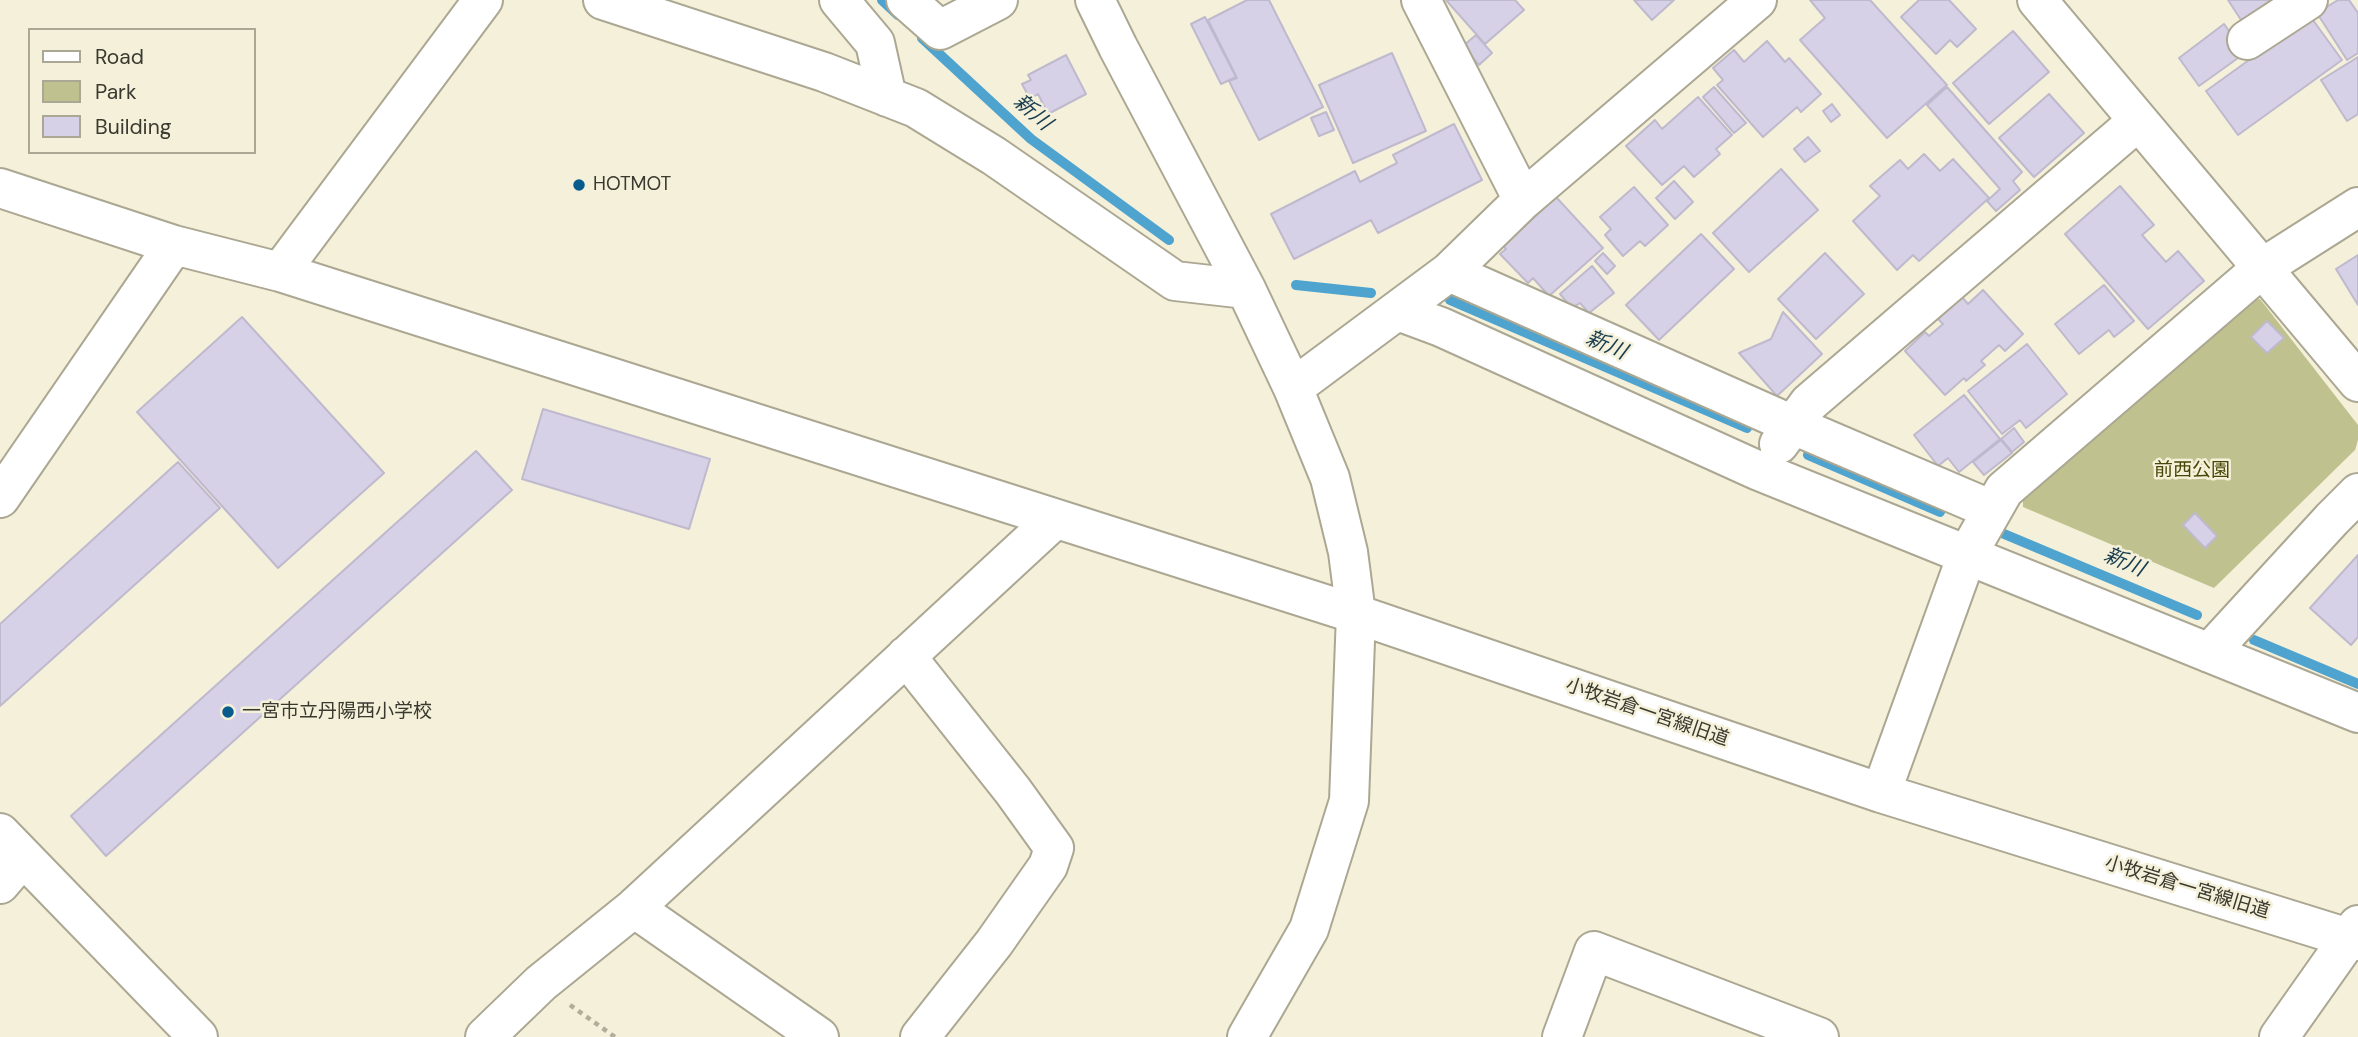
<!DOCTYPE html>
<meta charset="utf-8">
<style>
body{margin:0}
#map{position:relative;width:2358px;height:1037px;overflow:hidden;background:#f4f0d9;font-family:"DM Sans",sans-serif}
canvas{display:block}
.legend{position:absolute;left:28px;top:28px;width:228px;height:126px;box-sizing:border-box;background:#f4f0d9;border:2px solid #aaa795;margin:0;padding:9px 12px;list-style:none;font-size:21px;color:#3a3930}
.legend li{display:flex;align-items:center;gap:14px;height:35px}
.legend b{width:35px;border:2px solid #aaa795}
</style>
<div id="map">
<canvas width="2358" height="1037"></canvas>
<ul class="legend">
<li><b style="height:9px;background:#fff"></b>Road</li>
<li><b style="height:19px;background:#bfc28e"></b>Park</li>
<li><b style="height:19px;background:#d7d1e7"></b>Building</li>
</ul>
</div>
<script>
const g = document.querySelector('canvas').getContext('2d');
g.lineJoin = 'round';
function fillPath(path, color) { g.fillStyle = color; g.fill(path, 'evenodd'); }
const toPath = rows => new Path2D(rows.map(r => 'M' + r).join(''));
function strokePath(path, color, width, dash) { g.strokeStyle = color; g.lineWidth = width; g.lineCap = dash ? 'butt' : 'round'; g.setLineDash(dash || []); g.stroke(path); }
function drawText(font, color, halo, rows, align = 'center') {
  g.font = font + ' "DM Sans","Noto Sans JP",sans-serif'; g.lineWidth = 5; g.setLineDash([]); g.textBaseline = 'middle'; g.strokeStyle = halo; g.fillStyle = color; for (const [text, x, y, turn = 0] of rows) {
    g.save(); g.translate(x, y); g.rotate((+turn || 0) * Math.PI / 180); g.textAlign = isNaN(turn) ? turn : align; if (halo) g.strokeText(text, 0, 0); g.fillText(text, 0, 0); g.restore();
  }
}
const green = toPath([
 [2260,299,2358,425,2358,440,2355,450,2214,588,2023,507,2023,488,2233,302]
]);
const stream = toPath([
 [882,0,898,15],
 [922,38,1031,139,1169,240],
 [1296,285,1371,293],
 [1450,300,1747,428],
 [1808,455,1940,512],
 [1997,531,2197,615],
 [2254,640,2358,684]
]);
const building = toPath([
 [1247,0,1269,0,1323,107,1259,140,1229,81,1237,78,1208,20,1247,0],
 [1446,0,1515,0,1524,10,1485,44,1446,0],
 [1634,0,1674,0,1652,20,1634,0],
 [1810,0,1870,0,1947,85,1887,138,1800,40,1825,18,1810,0],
 [1919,0,1949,0,1976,29,1957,47,1950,40,1936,54,1901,17,1919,0],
 [2228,0,2284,0,2245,26,2228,0],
 [2338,0,2349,0,2358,13,2358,53,2347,60,2317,13,2338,0],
 [2310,16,2342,60,2238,135,2206,91,2310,16],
 [1205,17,1236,77,1221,84,1191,24,1205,17],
 [2224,24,2245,53,2199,86,2179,58,2224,24],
 [2013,31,2049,72,1989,124,1953,83,2013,31],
 [1476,35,1492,53,1479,65,1463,46,1476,35],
 [1767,41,1785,62,1789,58,1821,94,1801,112,1797,107,1763,137,1717,85,1723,80,1713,68,1734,50,1744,62,1767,41],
 [1392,53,1426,131,1353,163,1319,85,1392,53],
 [1066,55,1086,94,1048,114,1038,94,1030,99,1022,84,1031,80,1028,75,1066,55],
 [2358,57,2358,114,2347,121,2321,80,2358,57],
 [1714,87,1746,123,1734,133,1703,97,1714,87],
 [1947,87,2022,172,2013,181,2020,190,1996,211,1987,201,2000,189,1927,105,1947,87],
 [2049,94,2084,133,2034,177,1999,138,2049,94],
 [1698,97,1732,135,1716,149,1720,154,1694,177,1684,166,1662,185,1626,146,1655,120,1662,129,1698,97],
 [1832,104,1840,115,1831,122,1823,111,1832,104],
 [1326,112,1334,130,1319,136,1311,118,1326,112],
 [1454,124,1482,180,1378,233,1371,220,1294,259,1271,214,1355,171,1360,182,1397,163,1393,155,1454,124],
 [1808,137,1820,151,1805,162,1794,149,1808,137],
 [1924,154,1940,171,1953,159,1989,198,1919,261,1913,255,1897,270,1853,221,1880,196,1870,186,1900,160,1908,169,1924,154],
 [1781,169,1818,210,1749,272,1713,233,1781,169],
 [1674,181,1693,202,1675,219,1656,198,1674,181],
 [2120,186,2154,225,2142,235,2166,262,2178,251,2204,281,2148,329,2065,234,2120,186],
 [1634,187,1668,225,1645,246,1640,241,1623,256,1605,235,1611,229,1600,217,1634,187],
 [1556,197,1603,248,1549,296,1533,278,1528,283,1500,254,1506,249,1503,246,1556,197],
 [1701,234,1734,269,1659,340,1626,305,1701,234],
 [1603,253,1615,266,1607,274,1595,261,1603,253],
 [1825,253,1864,294,1816,339,1778,299,1825,253],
 [2358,255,2358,305,2336,269,2358,255],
 [1592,266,1614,293,1589,313,1580,303,1572,308,1560,294,1592,266],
 [2104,285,2134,321,2114,337,2109,330,2079,354,2055,324,2104,285],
 [1983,290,2023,334,2005,351,1999,345,1981,361,1985,365,1966,381,1964,378,1945,395,1905,351,1925,332,1929,336,1943,324,1938,319,1962,297,1968,304,1983,290],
 [1783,312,1822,354,1777,396,1739,353,1771,339,1783,312],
 [242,317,384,473,278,568,137,412,242,317],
 [2267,321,2284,338,2267,353,2251,337,2267,321],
 [2027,344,2067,394,2026,428,2020,420,2002,434,1968,391,2027,344],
 [1964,395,2000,439,1959,472,1948,458,1938,466,1914,435,1964,395],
 [543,409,710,459,689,529,522,479,543,409],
 [2014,428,2024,442,2012,452,2001,439,2014,428],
 [2001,440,2012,453,1984,475,1973,462,2001,440],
 [476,451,512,490,106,856,71,816,476,451],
 [178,462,220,508,0,706,0,624,178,462],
 [2195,513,2217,536,2205,548,2183,525,2195,513],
 [2358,555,2358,637,2351,645,2310,608,2358,555]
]);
const path = toPath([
 [570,1005,615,1037]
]);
const minor = toPath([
 [603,0,824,72,916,108,994,156,1175,281,1246,289],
 [839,0,875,43,887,97],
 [906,0,940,30,998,0],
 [1095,0,1118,47,1246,289,1293,388,1330,478,1348,552,1356,614,1349,801,1309,929,1247,1037],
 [1421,0,1523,200],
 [2037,0,2358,382],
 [2247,40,2308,0],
 [0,188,174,245,280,272,1356,614,1881,793,2358,941],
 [280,272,483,0],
 [1449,272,1793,425,1992,510],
 [1398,311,1441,327,1759,471,2358,713],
 [1293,388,1449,272,1523,200,1757,0],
 [1779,444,1809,403,2138,121],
 [0,498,174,245],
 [2209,653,2332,519,2358,493],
 [906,656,1013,791,1054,848,1048,866,994,943,920,1037],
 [1881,793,1967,555,2004,490,2262,268,2358,207],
 [0,833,198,1037],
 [0,884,22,858],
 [634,908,819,1037],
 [485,1037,541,983,634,908,1055,519],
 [1562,1037,1594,951,1819,1037],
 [2279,1037,2358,925]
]);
const markers = [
 [579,185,7,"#085b8d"],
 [228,712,7,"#085b8d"]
];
const poiNames = [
 ["HOTMOT",593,185],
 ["一宮市立丹陽西小学校",242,712]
];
const parkNames = [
 ["前西公園",2192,471]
];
const streetNames = [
 ["小牧岩倉一宮線旧道",1647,713,19],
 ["小牧岩倉一宮線旧道",2187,888,17]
];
const waterNames = [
 ["新川",1032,113,41],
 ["新川",1606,346,23],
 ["新川",2124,563,23]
];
fillPath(green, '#bfc28e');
strokePath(stream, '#4ea3cf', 10);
fillPath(building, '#d7d1e7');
strokePath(building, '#bfb9ce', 2);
strokePath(minor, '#aba792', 42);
strokePath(path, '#b0ad9b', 4.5, [5, 5]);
strokePath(minor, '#fff', 38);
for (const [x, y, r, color] of markers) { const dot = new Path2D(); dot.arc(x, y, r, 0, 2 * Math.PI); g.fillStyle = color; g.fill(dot); strokePath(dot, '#f4f0d9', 2.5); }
drawText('19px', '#3a3930', '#f4f0d9', poiNames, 'left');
drawText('19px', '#464706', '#f4f0d9', parkNames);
drawText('19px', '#3a3930', '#f4f0d9', streetNames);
drawText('italic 21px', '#163b4e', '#f4f0d9', waterNames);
</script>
